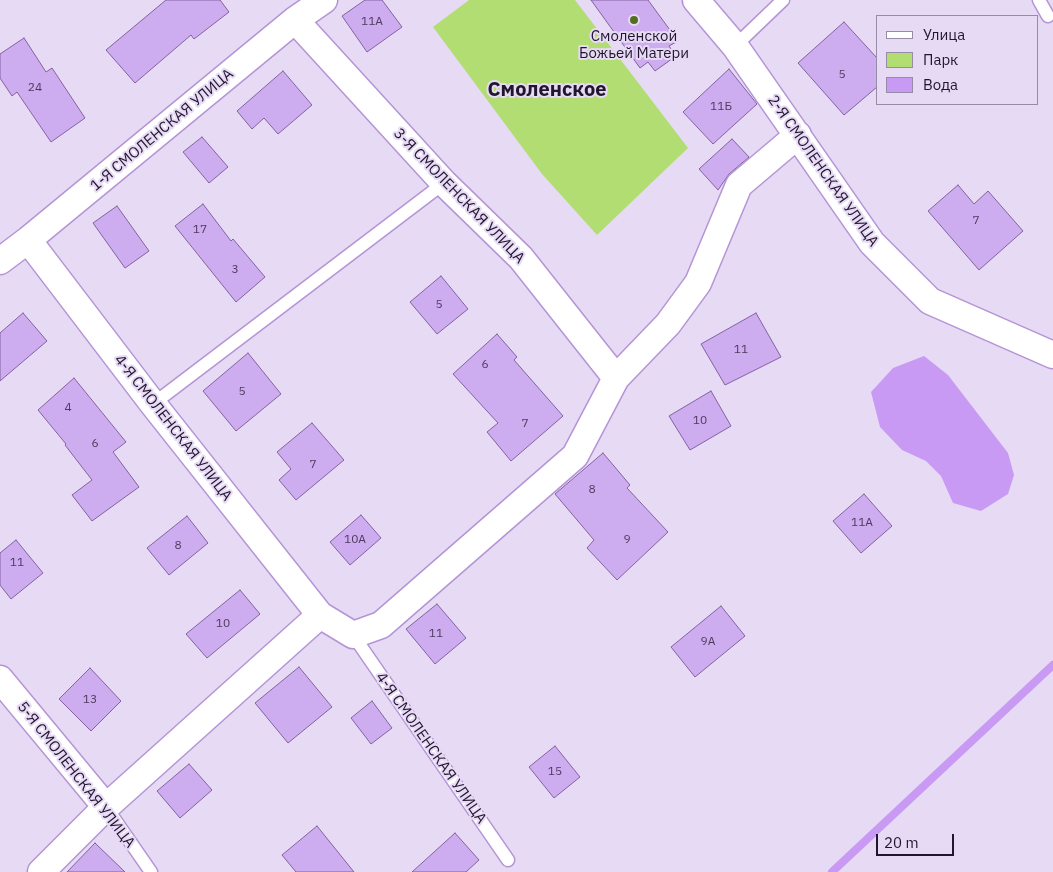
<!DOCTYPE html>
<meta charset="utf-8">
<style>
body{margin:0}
#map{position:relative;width:1053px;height:872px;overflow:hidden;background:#e7daf5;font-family:"IBM Plex Sans",sans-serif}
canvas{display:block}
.legend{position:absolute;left:876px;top:15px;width:162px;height:90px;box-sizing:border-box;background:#e7daf5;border:1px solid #988ba5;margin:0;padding:6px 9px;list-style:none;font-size:15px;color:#22152e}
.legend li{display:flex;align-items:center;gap:10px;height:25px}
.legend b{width:25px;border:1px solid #988ba5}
.scale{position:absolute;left:876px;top:834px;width:78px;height:22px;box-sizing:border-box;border:2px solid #22152e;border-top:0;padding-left:6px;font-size:15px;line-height:18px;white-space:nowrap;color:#22152e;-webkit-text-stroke:4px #e7daf5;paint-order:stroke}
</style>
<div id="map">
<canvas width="1053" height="872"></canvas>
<ul class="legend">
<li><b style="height:6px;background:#fff"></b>Улица</li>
<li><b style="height:14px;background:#b2dd72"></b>Парк</li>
<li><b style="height:14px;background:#c89af4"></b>Вода</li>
</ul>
<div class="scale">20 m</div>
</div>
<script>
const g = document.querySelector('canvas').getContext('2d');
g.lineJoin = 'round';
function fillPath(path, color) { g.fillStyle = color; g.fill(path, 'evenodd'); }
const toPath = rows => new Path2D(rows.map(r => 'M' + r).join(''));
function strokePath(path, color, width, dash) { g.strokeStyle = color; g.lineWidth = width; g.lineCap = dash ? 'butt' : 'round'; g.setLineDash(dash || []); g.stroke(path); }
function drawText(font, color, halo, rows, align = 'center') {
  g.font = font + ' "IBM Plex Sans",sans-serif'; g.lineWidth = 4; g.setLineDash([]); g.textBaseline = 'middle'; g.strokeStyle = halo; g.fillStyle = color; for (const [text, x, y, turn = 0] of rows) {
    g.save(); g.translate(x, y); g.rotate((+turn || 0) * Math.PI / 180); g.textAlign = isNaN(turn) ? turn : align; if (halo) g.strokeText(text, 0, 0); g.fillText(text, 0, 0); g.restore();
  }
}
const green = toPath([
 [469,0,575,0,688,148,597,235,542,174,433,27]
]);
const water = toPath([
 [924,356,948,375,1008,453,1014,475,1008,494,981,511,953,503,941,476,926,461,902,450,880,427,871,392,893,368]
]);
const stream = toPath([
 [832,872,1053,665]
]);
const building = toPath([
 [166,0,220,0,229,12,194,39,191,35,135,83,106,50,166,0],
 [365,0,382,0,402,27,367,52,342,16,365,0],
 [591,0,648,0,678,41,669,46,676,56,655,71,648,62,640,68,591,0],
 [844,22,877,58,877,87,844,115,798,63,844,22],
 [24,38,46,72,52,68,85,118,51,142,17,92,12,96,0,78,0,54,24,38],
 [729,69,757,104,713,144,683,112,729,69],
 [283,71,312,105,278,134,264,118,252,129,237,111,283,71],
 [202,137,228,167,209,183,183,152,202,137],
 [732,139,749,157,729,174,718,190,699,169,732,139],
 [958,185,974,204,988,191,1023,231,979,270,928,211,958,185],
 [203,204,231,241,233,239,265,277,236,302,175,226,203,204],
 [117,206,149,251,125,268,93,223,117,206],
 [441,276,468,309,437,334,410,302,441,276],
 [23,313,47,341,0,381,0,333,23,313],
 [756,313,781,357,725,385,701,344,756,313],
 [497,334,517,357,514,360,563,416,511,461,487,432,498,423,453,374,497,334],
 [248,353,281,394,236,431,203,391,248,353],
 [74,378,126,442,113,452,139,487,92,521,72,495,92,480,65,445,66,444,38,410,74,378],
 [711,391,731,426,690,450,669,416,711,391],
 [312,423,344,460,296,500,279,480,291,469,277,452,312,423],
 [603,453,630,485,627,488,668,532,617,580,587,548,594,540,555,494,603,453],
 [864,494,892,526,861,553,833,521,864,494],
 [361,515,381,538,350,565,330,542,361,515],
 [187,516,208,543,169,575,147,548,187,516],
 [16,540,43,573,11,599,0,585,0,553,16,540],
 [240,590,260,614,207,658,186,634,240,590],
 [437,604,466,638,435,664,406,629,437,604],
 [721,606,745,636,695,677,671,647,721,606],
 [299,667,332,707,288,743,255,703,299,667],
 [90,668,121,701,91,731,59,699,90,668],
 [372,701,392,728,371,744,351,718,372,701],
 [555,746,580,777,554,798,529,767,555,746],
 [189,764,212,790,180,818,157,791,189,764],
 [317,826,354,872,296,872,282,855,317,826],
 [455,833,479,860,466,872,412,872,455,833],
 [95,843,125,872,67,872,95,843]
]);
const service = toPath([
 [1039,0,1048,16],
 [735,46,783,0],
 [153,404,444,183],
 [353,635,508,860],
 [106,807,151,872]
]);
const minor = toPath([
 [696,0,735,46,872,243,930,301,1053,355],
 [295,20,444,183,521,258,616,378],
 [28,240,153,404,320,615],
 [0,261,28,240,295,20,324,0],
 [0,679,106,807],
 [41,872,106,807,320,615,353,635,381,625,575,456,616,378,668,324,698,283,739,185,798,135]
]);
const markers = [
 [634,20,5,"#526e22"]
];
const numberNames = [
 ["11А",372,22],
 ["5",842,75],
 ["24",35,88],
 ["11Б",721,107],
 ["7",976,221],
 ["17",200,230],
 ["3",235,270],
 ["5",439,305],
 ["11",741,350],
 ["6",485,365],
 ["5",242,392],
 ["4",68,408],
 ["10",700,421],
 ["7",525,424],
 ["6",95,444],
 ["7",313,465],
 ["8",592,490],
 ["11А",862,523],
 ["10А",355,540],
 ["9",627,540],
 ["8",178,546],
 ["11",17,563],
 ["10",223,624],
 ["11",436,634],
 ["9А",708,642],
 ["13",90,700],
 ["15",555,772]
];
const poiNames = [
 ["Смоленской",634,37],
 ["Божьей Матери",634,54]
];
const streetNames = [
 ["1-Я СМОЛЕНСКАЯ УЛИЦА",162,130,-40],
 ["2-Я СМОЛЕНСКАЯ УЛИЦА",823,171,55],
 ["3-Я СМОЛЕНСКАЯ УЛИЦА",459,196,46],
 ["4-Я СМОЛЕНСКАЯ УЛИЦА",173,428,52],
 ["4-Я СМОЛЕНСКАЯ УЛИЦА",431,748,55],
 ["5-Я СМОЛЕНСКАЯ УЛИЦА",76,775,52]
];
const districtNames = [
 ["Смоленское",547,90]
];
fillPath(green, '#b2dd72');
fillPath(water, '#c89af4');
strokePath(stream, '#c89af4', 8);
fillPath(building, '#ceacf0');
strokePath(building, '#8262a0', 1);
strokePath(service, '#b594d6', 15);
strokePath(minor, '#b594d6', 29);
strokePath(service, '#fff', 12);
strokePath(minor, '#fff', 26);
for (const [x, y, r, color] of markers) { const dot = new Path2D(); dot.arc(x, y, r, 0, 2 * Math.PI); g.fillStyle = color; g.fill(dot); strokePath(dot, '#e7daf5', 2); }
drawText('12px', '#4d3b5e', null, numberNames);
drawText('15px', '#22152e', '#e7daf5', poiNames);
drawText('15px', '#22152e', '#e7daf5', streetNames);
drawText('bold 20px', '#22152e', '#e7daf5', districtNames);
</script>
